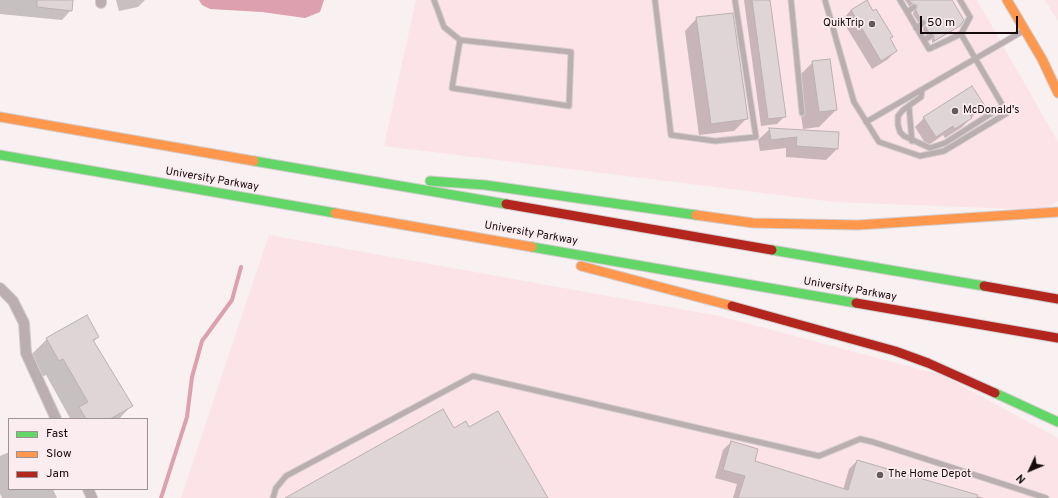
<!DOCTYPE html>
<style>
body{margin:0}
#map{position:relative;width:1058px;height:498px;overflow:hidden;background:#f8f0f1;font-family:Overpass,sans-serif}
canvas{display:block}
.legend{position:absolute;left:8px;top:418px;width:140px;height:72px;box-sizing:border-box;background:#fbecef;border:1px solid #9f9294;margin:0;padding:5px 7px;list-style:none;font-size:12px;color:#150a0c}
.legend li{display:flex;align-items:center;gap:8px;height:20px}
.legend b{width:20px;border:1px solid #9f9294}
.north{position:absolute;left:1010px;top:450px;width:40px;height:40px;-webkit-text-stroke:3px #fbecef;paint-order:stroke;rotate:226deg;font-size:11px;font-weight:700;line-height:16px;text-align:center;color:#150a0c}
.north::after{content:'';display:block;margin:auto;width:14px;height:18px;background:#150a0c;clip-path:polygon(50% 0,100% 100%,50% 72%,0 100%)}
.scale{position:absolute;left:920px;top:16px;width:98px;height:18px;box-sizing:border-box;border:2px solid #150a0c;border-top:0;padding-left:5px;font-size:12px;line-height:14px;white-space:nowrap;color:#150a0c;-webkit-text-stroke:3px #fbecef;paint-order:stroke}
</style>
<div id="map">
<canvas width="1058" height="498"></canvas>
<ul class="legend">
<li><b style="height:5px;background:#63d668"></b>Fast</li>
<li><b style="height:5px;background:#ff974d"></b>Slow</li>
<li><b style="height:5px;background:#b3261e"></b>Jam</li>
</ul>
<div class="north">N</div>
<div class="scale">50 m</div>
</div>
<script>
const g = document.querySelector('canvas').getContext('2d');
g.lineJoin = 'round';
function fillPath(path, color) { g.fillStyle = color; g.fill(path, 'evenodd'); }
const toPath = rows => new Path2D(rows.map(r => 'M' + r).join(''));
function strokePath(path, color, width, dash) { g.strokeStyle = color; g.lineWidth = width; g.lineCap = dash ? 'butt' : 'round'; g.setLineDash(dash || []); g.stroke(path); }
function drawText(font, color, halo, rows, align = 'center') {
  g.font = font + ' Overpass,sans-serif'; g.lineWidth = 3.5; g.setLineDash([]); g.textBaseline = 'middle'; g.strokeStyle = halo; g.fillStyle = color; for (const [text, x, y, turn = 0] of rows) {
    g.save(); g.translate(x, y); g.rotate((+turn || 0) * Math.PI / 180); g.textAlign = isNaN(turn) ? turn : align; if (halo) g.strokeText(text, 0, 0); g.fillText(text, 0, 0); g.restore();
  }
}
const built = toPath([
 [416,0,977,0,1058,142,1058,201,1044,210,835,202,384,146],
 [1045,0,1058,0,1058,21],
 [269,235,719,316,942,375,1058,438,1058,498,181,498]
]);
const water = toPath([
 [199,0,324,0,320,12,305,18,262,12,210,9,202,5]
]);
const shadow = toPath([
 [0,0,72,0,71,10,62,20,0,14],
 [116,0,145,0,138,7,119,11],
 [744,0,769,0,785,116,777,124,761,126],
 [905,0,951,0,960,26,932,43,932,36,926,35,923,30,924,24,918,22,913,14,915,8,909,6],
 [851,10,889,39,896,51,887,60,872,69,842,20],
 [697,18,747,118,734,131,699,135,685,31],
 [813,62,836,110,819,127,803,129,796,79],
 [983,106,962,127,945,138,943,135,927,146,915,127,924,118],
 [770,129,838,133,838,148,826,160,786,157,786,148,760,151,758,140],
 [98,337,93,342,131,406,119,419,69,419,70,418,46,375,42,377,30,356,47,339],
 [731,442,754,462,843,490,849,469,857,461,984,498,733,498,737,484,715,478,723,450],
 [9,452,9,489,53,489,57,498,2,498,0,494,0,456]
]);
const stream = toPath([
 [161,498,187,417,192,377,202,341,232,300,241,267]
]);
const building = toPath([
 [37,0,73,0,72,11,37,7,37,0],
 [752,0,770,0,786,117,768,119,752,0],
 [867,0,873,11,876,9,893,37,890,38,897,51,881,61,851,10,867,0],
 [909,0,952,0,964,20,960,26,934,41,934,34,929,33,925,26,926,21,921,20,916,11,917,5,912,4,909,0],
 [733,13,748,119,711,124,696,17,733,13],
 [830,59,837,110,819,112,812,61,830,59],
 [972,86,985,106,970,115,972,118,955,129,953,126,936,137,923,117,972,86],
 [769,128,839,132,838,149,796,146,797,137,771,140,769,128],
 [87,315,99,337,93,340,133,406,110,419,86,419,79,407,88,402,63,359,59,361,46,338,87,315],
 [443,409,454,428,466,421,469,427,498,411,548,498,285,498,443,409],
 [731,441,758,449,755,461,848,490,857,460,978,495,977,498,738,498,745,476,723,470,731,441]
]);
const lane = toPath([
 [434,0,444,27,460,40,571,52,569,106,452,88,460,40],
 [655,0,671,135,715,141,756,137,735,0],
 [791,0,802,113],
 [825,0,854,102,879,142,920,156,944,151,1007,113,961,34],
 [900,0,929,49,961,34,970,17,960,0],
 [907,12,914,7],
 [916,28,923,23],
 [924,40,931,36],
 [922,90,921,97,903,110,898,116,898,125,900,132,904,136,930,148,945,143,1003,106],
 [909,107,912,141],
 [866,122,1023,31],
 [273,498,276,488,286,476,473,376,819,456,860,439,873,442,1046,498]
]);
const street = toPath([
 [101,0,101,3],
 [0,288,13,301,24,323,26,353,56,419],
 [88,489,92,498]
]);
const fast = toPath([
 [0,155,335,213],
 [254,161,506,204],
 [430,181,485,185,696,215],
 [532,247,856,303],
 [772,250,984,286],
 [995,393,1058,422]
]);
const slow = toPath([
 [1007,0,1042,59,1058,93],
 [0,117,254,161],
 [335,213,532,247],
 [696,215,753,223,858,225,1058,212],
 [581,266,732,306]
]);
const jam = toPath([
 [506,204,772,250],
 [984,286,1058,299],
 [856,303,1058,338],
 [732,306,895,351,928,363,995,393]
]);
const markers = [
 [872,24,4,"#645a5c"],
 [955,111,4,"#645a5c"],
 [880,475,4,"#645a5c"]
];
const poiNames = [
 ["QuikTrip",864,24,"right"],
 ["McDonald's",963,111],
 ["The Home Depot",888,475]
];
const streetNames = [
 ["University Parkway",212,180,10],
 ["University Parkway",531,234,10],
 ["University Parkway",850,290,10]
];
fillPath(built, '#fbe3e8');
fillPath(water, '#dca0ae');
fillPath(shadow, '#0003');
strokePath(stream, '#dca0ae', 4);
fillPath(building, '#dfd5d6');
strokePath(building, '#bbb1b3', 1);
strokePath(lane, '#d3cccd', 7);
strokePath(street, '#d3cccd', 12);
strokePath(fast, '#d3cccd', 11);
strokePath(slow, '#d3cccd', 11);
strokePath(jam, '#d3cccd', 11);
strokePath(lane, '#bbaeb0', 5);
strokePath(street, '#bbaeb0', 10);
strokePath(fast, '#63d668', 9);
strokePath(slow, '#ff974d', 9);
strokePath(jam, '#b3261e', 9);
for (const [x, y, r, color] of markers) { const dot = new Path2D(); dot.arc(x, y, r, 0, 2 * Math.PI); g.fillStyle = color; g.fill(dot); strokePath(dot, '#fbecef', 1.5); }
drawText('11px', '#150a0c', '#fbecef', poiNames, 'left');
drawText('11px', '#150a0c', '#fbecef', streetNames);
</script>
